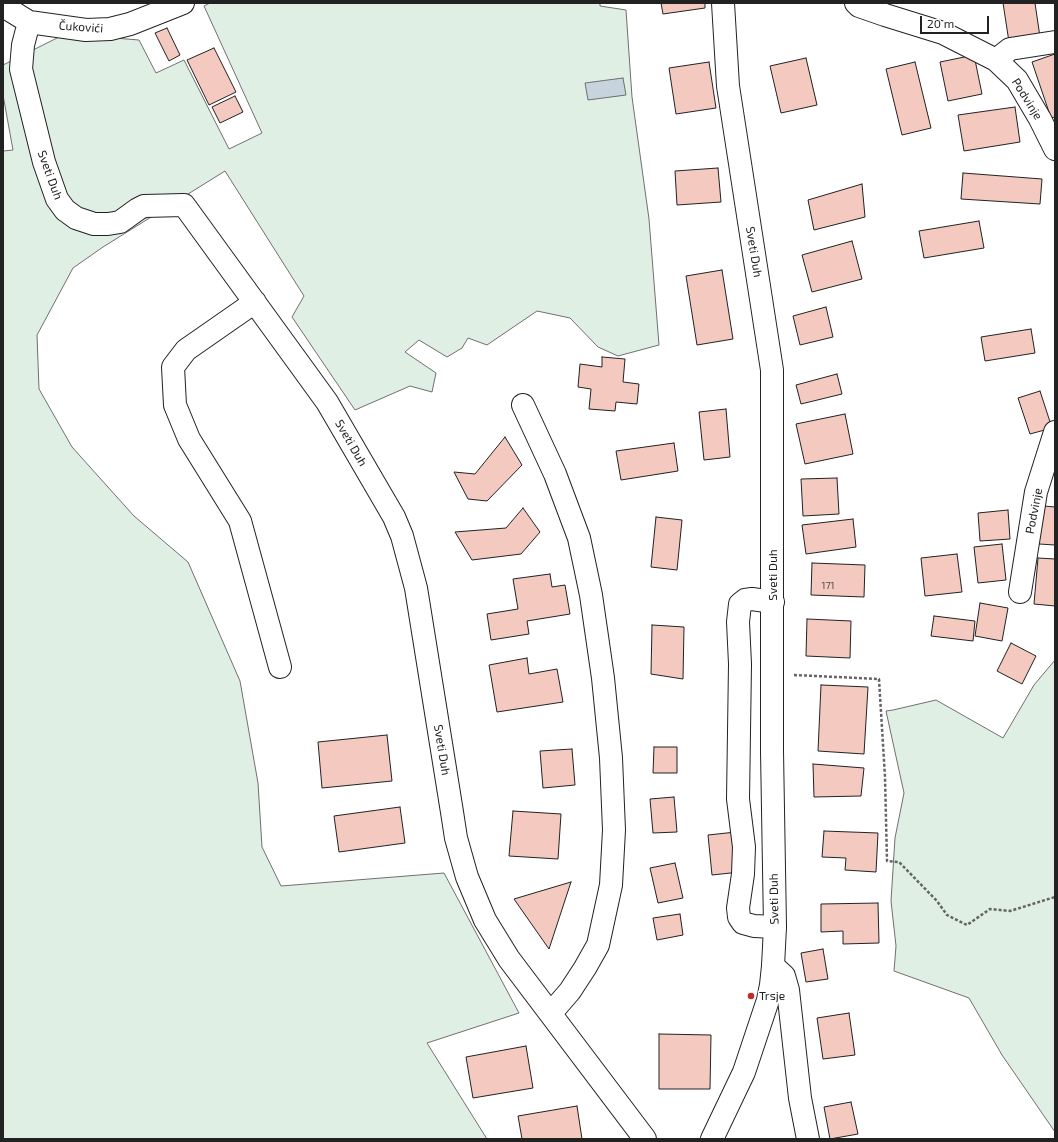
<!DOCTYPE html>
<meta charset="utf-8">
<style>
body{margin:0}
#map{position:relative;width:1058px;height:1142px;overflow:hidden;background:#fff;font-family:"Exo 2",sans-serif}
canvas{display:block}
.frame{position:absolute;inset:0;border:4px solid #222;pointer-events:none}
.scale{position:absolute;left:920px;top:16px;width:69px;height:18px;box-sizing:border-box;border:2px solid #222;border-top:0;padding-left:5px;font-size:12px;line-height:14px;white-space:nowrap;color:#222;-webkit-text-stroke:3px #fff;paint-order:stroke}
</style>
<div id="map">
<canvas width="1058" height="1142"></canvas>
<div class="frame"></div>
<div class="scale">20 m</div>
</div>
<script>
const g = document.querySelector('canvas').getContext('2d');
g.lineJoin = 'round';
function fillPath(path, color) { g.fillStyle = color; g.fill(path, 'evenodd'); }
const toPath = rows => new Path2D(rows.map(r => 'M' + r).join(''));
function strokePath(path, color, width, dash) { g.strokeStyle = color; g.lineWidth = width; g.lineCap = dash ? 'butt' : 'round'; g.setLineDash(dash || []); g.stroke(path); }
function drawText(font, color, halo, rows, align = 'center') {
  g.font = font + ' "Exo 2",sans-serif'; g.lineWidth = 3; g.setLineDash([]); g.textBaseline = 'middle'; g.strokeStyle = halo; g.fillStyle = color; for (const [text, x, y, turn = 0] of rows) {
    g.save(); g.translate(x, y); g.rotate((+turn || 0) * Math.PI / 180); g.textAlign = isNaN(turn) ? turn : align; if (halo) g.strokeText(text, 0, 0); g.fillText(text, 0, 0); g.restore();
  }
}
const green = toPath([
 [210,3,600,3,600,6,626,10,632,97,649,219,659,345,618,356,598,347,570,318,537,311,487,345,468,338,462,348,447,357,419,340,405,352,436,373,432,392,410,386,355,410,292,317,304,296,225,171,103,247,73,268,37,335,39,389,72,447,134,516,188,562,240,681,258,783,262,847,281,886,444,873,519,1013,427,1043,487,1139,3,1139,3,151,13,150,3,95,3,65,65,34,139,40,156,73,184,60,229,149,262,133,204,6,210,3],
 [1055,660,1055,1132,1002,1055,969,998,894,971,896,946,891,901,895,838,904,793,886,711,893,710,936,700,1003,738,1034,685,1055,660]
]);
const water = toPath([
 [623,78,626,95,588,100,585,83,623,78]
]);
const building = toPath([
 [661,3,705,3,705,8,663,14,661,3],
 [1003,3,1035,3,1040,37,1009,42,1003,3],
 [167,28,180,55,169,61,155,33,167,28],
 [214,48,236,92,209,105,187,60,214,48],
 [1055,54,1055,117,1051,118,1032,62,1055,54],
 [974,55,982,94,948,101,940,62,974,55],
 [806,58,817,105,781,113,770,66,806,58],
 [709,62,716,108,676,114,669,68,709,62],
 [915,62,931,128,902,135,886,69,915,62],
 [235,96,243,112,220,123,212,107,235,96],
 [1015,107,1020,142,964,151,958,115,1015,107],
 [718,168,721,202,677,205,675,171,718,168],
 [963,173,1042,179,1040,204,961,199,963,173],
 [862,184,865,217,814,230,808,200,862,184],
 [979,221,984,248,924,258,919,231,979,221],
 [852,241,862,279,812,292,802,255,852,241],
 [722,270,733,339,697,345,686,276,722,270],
 [826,307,833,337,800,345,793,316,826,307],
 [1031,329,1035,353,985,361,981,337,1031,329],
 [602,357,625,359,623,382,639,384,637,404,616,402,615,411,589,409,591,389,578,387,580,364,602,367,602,357],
 [837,374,842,394,801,404,796,385,837,374],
 [1040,391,1052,428,1030,434,1018,398,1040,391],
 [726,409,730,457,704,460,699,412,726,409],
 [845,414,853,454,805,464,796,424,845,414],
 [505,437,522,465,487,501,468,499,454,472,475,474,505,437],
 [674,443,678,471,621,480,616,451,674,443],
 [837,478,839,514,803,516,801,479,837,478],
 [1043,506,1055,507,1055,545,1039,544,1043,506],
 [523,508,540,532,521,554,472,560,455,532,506,528,523,508],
 [1008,510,1010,539,980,541,978,513,1008,510],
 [656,517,682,520,677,570,651,567,656,517],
 [853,519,856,547,806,554,802,525,853,519],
 [1002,544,1006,580,978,583,974,547,1002,544],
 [957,554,962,592,925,596,921,558,957,554],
 [1038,558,1055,559,1055,606,1034,604,1038,558],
 [812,563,865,565,864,597,811,595,812,563],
 [550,574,552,587,565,585,570,614,527,621,529,634,491,640,487,614,518,609,513,579,550,574],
 [980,603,1008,608,1002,641,975,636,980,603],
 [934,616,975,621,973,641,931,636,934,616],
 [807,619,851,621,850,658,806,656,807,619],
 [652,625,684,627,683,679,651,674,652,625],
 [1011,643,1036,656,1022,684,997,671,1011,643],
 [527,658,529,674,557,669,563,702,497,712,489,665,527,658],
 [821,685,868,687,864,754,818,751,821,685],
 [387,735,392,781,322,788,318,742,387,735],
 [654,747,677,747,677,773,653,773,654,747],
 [572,749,575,785,543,788,540,751,572,749],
 [813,764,864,768,861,796,814,797,813,764],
 [674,797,677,832,653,833,650,799,674,797],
 [400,807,405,843,339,852,334,816,400,807],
 [513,811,561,814,558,859,509,856,513,811],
 [824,831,878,833,876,872,845,870,846,858,822,857,824,831],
 [736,832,740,872,712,875,708,835,736,832],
 [675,863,683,898,658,903,650,868,675,863],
 [571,882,549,949,514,899,571,882],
 [878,903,879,943,843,944,843,931,821,932,821,904,878,903],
 [680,914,683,935,657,940,653,918,680,914],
 [823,949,828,979,806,982,801,953,823,949],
 [849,1013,855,1055,823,1059,817,1018,849,1013],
 [659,1034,711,1035,710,1089,659,1089,659,1034],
 [526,1046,533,1088,473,1098,466,1057,526,1046],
 [851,1102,858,1134,830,1139,824,1107,851,1102],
 [577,1106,582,1139,522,1139,518,1116,577,1106]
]);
const path = toPath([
 [794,675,879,679,885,777,887,861,899,862,937,901,947,915,967,925,990,909,1010,911,1055,897]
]);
const minor = toPath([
 [856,3,859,6,885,15,943,33,996,60,1017,80,1040,119,1055,149],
 [3,6,29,22,86,30,110,29,130,24,183,3],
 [29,22,23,45,21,69,44,162,57,199,65,210,76,218,94,224,108,224,120,222,138,209,144,206,184,205,327,402,394,517,402,536,416,588,452,812,456,838,467,877,485,920,509,959,645,1139],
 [996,60,1010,49,1055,42],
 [255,302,186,350,173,367,175,405,189,439,240,521,280,667],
 [523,405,555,474,579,538,591,595,603,678,611,758,614,830,611,885,598,945,585,968,570,991,551,1013],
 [1020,592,1036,492,1055,432],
 [773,602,752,599,745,600,740,604,738,622,740,664,738,799,744,847,743,874,738,908,739,917,743,923,754,926,775,927],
 [773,966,784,976,788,990,800,1098,808,1139]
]);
const major = toPath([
 [712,1139,744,1072,768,1000,771,985,773,966,775,927,772,751,772,370,728,86,723,3]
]);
const markers = [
 [751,996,4,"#c62828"]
];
const numberNames = [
 ["171",828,586]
];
const streetNames = [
 ["Čukovići",81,27,4],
 ["Podvinje",1027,99,58],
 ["Sveti Duh",50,175,70],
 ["Sveti Duh",754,252,81],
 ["Sveti Duh",351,443,60],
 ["Podvinje",1034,511,-79],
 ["Sveti Duh",773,575,-90],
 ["Sveti Duh",442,750,81],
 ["Sveti Duh",774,899,-91]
];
const poiNames = [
 ["Trsje",759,996]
];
fillPath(green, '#e0efe3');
strokePath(green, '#6f6f6f', 1);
fillPath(water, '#c7d3dd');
strokePath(water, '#6f6f6f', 1);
fillPath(building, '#f3c9c0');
strokePath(building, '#222', 1);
strokePath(minor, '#222', 24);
strokePath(major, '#222', 24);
strokePath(path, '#646464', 2.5, [3, 2]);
strokePath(minor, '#fff', 22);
strokePath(major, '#fff', 22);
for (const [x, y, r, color] of markers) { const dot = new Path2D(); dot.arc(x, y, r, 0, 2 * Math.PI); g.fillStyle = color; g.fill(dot); strokePath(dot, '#fff', 1.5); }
drawText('10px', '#564c4a', null, numberNames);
drawText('12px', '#222', '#fff', streetNames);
drawText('12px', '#222', '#fff', poiNames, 'left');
</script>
